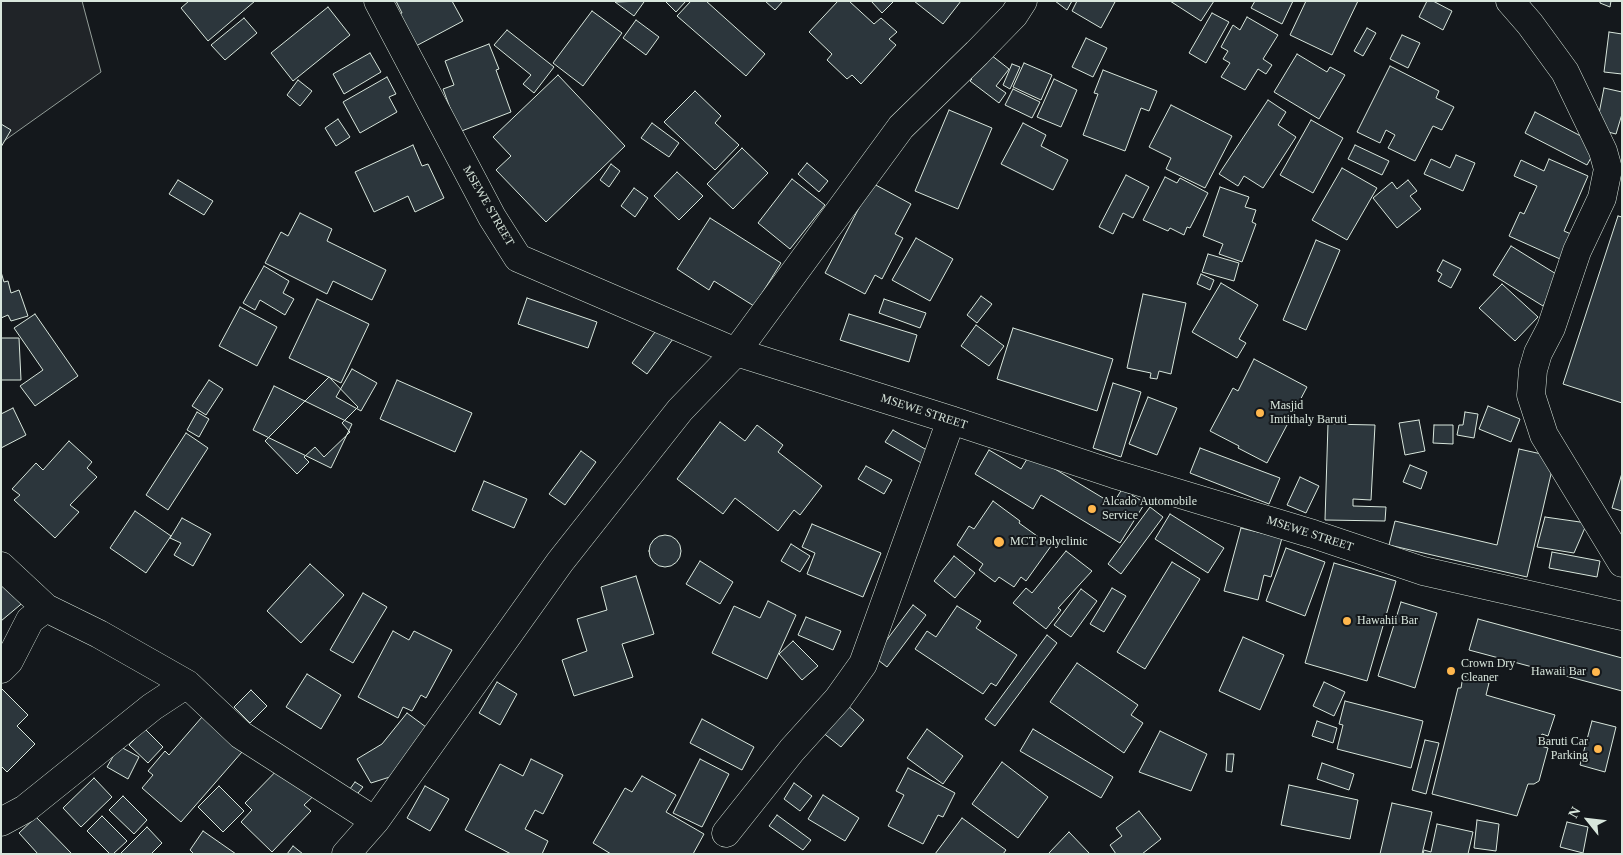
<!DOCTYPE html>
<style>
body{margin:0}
#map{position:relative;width:1623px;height:855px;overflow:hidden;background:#14181c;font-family:"Times New Roman",serif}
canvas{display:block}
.frame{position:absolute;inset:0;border:2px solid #d8e6dc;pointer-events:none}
.north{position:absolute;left:1563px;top:795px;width:50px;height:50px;-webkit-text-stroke:4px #14181c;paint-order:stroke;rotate:299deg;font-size:14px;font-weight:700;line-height:20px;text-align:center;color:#d8e6dc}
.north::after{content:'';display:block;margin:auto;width:18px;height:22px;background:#d8e6dc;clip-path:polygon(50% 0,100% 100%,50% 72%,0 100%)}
</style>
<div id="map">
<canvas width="1623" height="855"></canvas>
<div class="frame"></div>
<div class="north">N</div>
</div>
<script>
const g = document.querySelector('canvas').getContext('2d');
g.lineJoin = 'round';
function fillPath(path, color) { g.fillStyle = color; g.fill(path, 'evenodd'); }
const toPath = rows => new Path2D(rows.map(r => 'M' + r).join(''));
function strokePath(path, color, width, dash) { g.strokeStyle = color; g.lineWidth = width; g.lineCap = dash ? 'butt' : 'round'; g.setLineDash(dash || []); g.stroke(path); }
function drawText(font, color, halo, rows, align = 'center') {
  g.font = font + ' "Times New Roman",serif'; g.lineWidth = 4; g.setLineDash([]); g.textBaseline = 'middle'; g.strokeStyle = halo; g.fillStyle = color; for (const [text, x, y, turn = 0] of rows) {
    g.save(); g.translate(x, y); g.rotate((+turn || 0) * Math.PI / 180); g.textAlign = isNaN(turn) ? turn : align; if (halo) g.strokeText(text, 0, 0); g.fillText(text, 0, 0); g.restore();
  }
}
const green = toPath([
 [1,1,82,1,101,72,1,143,1,1]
]);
const building = toPath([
 [189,1,255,1,208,41,181,8,189,1],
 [396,1,452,1,463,21,416,46,398,14,402,13,396,1],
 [643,1,644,2,634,16,615,2,643,1],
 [665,1,686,1,676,12,665,1],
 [691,1,706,1,765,54,746,76,677,16,691,1],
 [765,1,783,1,775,10,765,1],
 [838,1,849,1,874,24,881,18,897,32,889,39,896,45,861,84,852,75,847,79,827,60,832,54,809,32,838,1],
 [871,1,894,1,882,13,871,1],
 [914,1,961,1,943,24,914,1],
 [1055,1,1072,1,1067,10,1055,1],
 [1077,1,1113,1,1115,2,1101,28,1072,11,1077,1],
 [1170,1,1214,1,1201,21,1170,1],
 [1255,1,1293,1,1282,24,1251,8,1255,1],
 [1306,1,1358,1,1332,55,1290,35,1306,1],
 [1427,1,1433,1,1452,11,1443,30,1419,17,1427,1],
 [1600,1,1611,1,1610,7,1600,3,1600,1],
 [328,7,350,35,293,81,271,53,328,7],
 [592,11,622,33,583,86,553,63,592,11],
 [1212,13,1229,22,1206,63,1189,53,1212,13],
 [1247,17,1278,35,1263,59,1272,65,1266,74,1258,69,1245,90,1221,77,1230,63,1223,59,1228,51,1221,47,1233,25,1240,30,1247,17],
 [244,18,257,33,225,60,211,45,244,18],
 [636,20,659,37,646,55,623,38,636,20],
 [1367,28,1376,33,1363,56,1354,51,1367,28],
 [507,30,554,67,534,93,523,84,531,75,494,45,507,30],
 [1609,32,1622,34,1622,74,1604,72,1609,32],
 [1402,35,1420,43,1408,68,1390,59,1402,35],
 [1086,38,1107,48,1093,77,1072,67,1086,38],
 [489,44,499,69,496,70,511,112,459,132,443,89,454,85,445,61,489,44],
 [370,53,381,72,344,94,333,74,370,53],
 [1297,54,1327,72,1330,67,1345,75,1319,119,1274,92,1297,54],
 [991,55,1009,69,996,86,1006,93,999,103,970,81,972,79,969,77,991,55],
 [1024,63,1052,75,1041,100,1013,87,1024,63],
 [1012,64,1020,67,1010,89,1003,85,1012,64],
 [1390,66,1439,91,1436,98,1454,107,1442,130,1433,126,1415,161,1388,148,1395,135,1386,130,1380,143,1357,132,1390,66],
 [1103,70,1157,91,1149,111,1141,108,1125,151,1083,135,1098,94,1094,93,1103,70],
 [558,75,625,146,546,222,496,170,511,156,493,137,558,75],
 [387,77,396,94,389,97,397,112,360,133,343,102,387,77],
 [1054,79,1077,90,1061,127,1037,117,1054,79],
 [298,80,312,91,300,106,287,95,298,80],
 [1604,88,1622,92,1622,114,1616,134,1596,129,1604,88],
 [1013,89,1040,102,1032,118,1005,105,1013,89],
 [695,91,721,116,715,123,739,145,715,170,664,122,695,91],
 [1268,100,1286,112,1278,125,1296,137,1263,188,1244,176,1238,186,1219,174,1268,100],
 [1171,105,1232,136,1205,188,1166,169,1171,158,1149,147,1171,105],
 [949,110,992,128,958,209,915,191,949,110],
 [1535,112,1598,145,1587,165,1525,133,1535,112],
 [338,119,350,137,336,146,325,128,338,119],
 [1311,120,1343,138,1313,193,1280,175,1311,120],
 [652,123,679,143,669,157,641,138,652,123],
 [1023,123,1046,135,1041,146,1068,160,1053,190,1001,164,1023,123],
 [1,124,11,130,1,147,1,124],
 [413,145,422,166,428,164,444,198,415,212,408,196,374,212,355,172,413,145],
 [1355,145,1389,161,1382,175,1348,159,1355,145],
 [742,148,768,173,733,209,707,184,742,148],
 [1456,155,1475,163,1463,191,1424,174,1431,159,1450,168,1456,155],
 [1549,159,1588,176,1564,231,1571,234,1560,259,1509,236,1520,212,1524,214,1537,186,1514,176,1521,160,1544,171,1549,159],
 [807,163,828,181,819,192,798,174,807,163],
 [611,164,620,171,609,187,600,180,611,164],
 [1342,168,1377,188,1347,240,1312,220,1342,168],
 [677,172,703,196,679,220,654,196,677,172],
 [1126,175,1149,187,1133,218,1123,213,1113,234,1099,227,1126,175],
 [1165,177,1177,183,1180,178,1208,193,1190,228,1187,227,1184,235,1170,228,1168,231,1143,220,1165,177],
 [792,179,825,205,790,249,758,223,792,179],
 [178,180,213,201,204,215,169,194,178,180],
 [1408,180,1417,191,1410,196,1421,209,1397,228,1373,198,1392,182,1397,189,1408,180],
 [872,183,911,204,895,234,903,238,882,279,875,275,865,294,825,273,872,183],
 [1220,187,1249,197,1245,207,1256,210,1252,222,1256,224,1242,262,1219,254,1223,244,1203,236,1220,187],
 [634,188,648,198,635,217,621,206,634,188],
 [300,213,332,229,327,241,386,270,372,300,333,281,327,294,265,263,281,232,288,236,300,213],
 [1618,216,1622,217,1622,403,1563,384,1618,216],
 [710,218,781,263,754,306,714,281,709,290,677,269,710,218],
 [916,238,953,259,930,301,892,280,916,238],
 [1316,240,1340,250,1306,330,1283,320,1316,240],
 [1511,246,1561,277,1543,306,1493,275,1511,246],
 [1208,254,1239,263,1234,281,1202,272,1208,254],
 [1443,260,1461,269,1451,288,1438,281,1442,274,1437,271,1443,260],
 [264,266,289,281,283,293,294,299,285,315,260,300,255,310,243,303,264,266],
 [1,272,4,282,8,281,11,293,19,290,28,316,11,321,8,315,1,318,1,272],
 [1201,274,1214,280,1210,290,1197,284,1201,274],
 [1221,283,1258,305,1239,339,1246,343,1237,358,1192,332,1221,283],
 [1502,284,1538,317,1515,341,1479,308,1502,284],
 [1143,294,1186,303,1171,374,1159,371,1157,379,1150,378,1151,373,1127,368,1143,294],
 [981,296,992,304,977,323,967,315,981,296],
 [527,298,597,322,588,348,518,324,527,298],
 [317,299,369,324,341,383,289,358,317,299],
 [884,299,926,313,920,328,879,313,884,299],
 [240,307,277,327,257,366,219,346,240,307],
 [35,314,78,376,35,406,20,386,43,370,14,328,35,314],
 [849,314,917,335,909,362,840,340,849,314],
 [976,325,1004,346,989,366,961,346,976,325],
 [658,328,673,339,647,374,632,363,658,328],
 [1013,328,1113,359,1097,411,997,379,1013,328],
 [1,338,19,338,21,380,1,380,1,338],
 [1254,359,1307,387,1267,463,1238,448,1239,446,1210,431,1233,388,1238,391,1254,359],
 [352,369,377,383,361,411,336,397,352,369],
 [329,377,358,407,342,423,350,432,324,457,315,447,304,457,309,462,297,474,265,441,329,377],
 [209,380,223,389,206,415,192,406,209,380],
 [397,380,472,413,455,452,380,419,397,380],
 [1113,383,1141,392,1121,457,1093,448,1113,383],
 [274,386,352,424,331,468,253,430,274,386],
 [1148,397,1177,408,1157,455,1129,444,1148,397],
 [1488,406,1520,419,1511,442,1479,429,1488,406],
 [13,408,26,435,1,448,1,414,13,408],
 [197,412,209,419,199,437,187,430,197,412],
 [1465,412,1478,414,1474,438,1457,435,1459,425,1463,425,1465,412],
 [1419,420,1425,451,1405,455,1399,423,1419,420],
 [720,422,745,441,757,425,783,445,778,452,822,486,800,515,794,510,778,531,735,498,723,514,677,479,720,422],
 [1328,424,1375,425,1371,500,1353,499,1353,506,1386,507,1385,521,1325,520,1328,424],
 [1434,425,1453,425,1453,444,1433,443,1434,425],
 [893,430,930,452,923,464,885,442,893,430],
 [186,433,208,448,168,510,146,495,186,433],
 [69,441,92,462,87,468,97,477,70,505,79,512,55,538,14,500,20,495,12,489,36,463,43,470,69,441],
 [1200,448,1280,478,1269,504,1190,473,1200,448],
 [1519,449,1555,457,1527,577,1389,545,1395,521,1497,545,1519,449],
 [989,450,1021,469,1030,454,1113,504,1122,489,1145,503,1120,543,1041,495,1033,509,975,474,989,450],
 [581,451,596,462,565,505,549,494,581,451],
 [1410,465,1427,472,1421,489,1403,482,1410,465],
 [866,466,892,480,884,494,858,479,866,466],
 [1622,473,1622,511,1612,508,1622,473],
 [1300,477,1319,486,1306,513,1287,505,1300,477],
 [484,481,527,499,514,528,472,510,484,481],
 [993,501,1020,521,1019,523,1051,546,1026,581,1021,577,1014,587,999,577,995,582,979,570,983,564,957,545,969,526,974,529,993,501],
 [1150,507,1163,517,1121,574,1108,564,1150,507],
 [135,511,171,536,146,573,110,548,135,511],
 [1170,514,1224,548,1208,573,1155,539,1170,514],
 [1545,517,1587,523,1574,553,1537,547,1545,517],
 [182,518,211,534,193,566,174,555,181,543,170,538,182,518],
 [812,524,881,553,863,597,807,574,815,553,802,547,812,524],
 [1241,528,1282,538,1271,577,1264,575,1258,600,1224,591,1241,528],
 '649 551a16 16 0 1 1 32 0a16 16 0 1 1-32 0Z',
 [791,544,810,556,800,572,781,561,791,544],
 [1286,548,1325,562,1305,616,1266,601,1286,548],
 [1066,551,1092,571,1058,608,1061,610,1046,629,1013,603,1026,588,1032,593,1066,551],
 [1552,552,1600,561,1597,577,1549,568,1552,552],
 [1,556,32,595,1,621,1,556],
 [954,556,975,573,955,598,934,581,954,556],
 [700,561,733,582,720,604,686,584,700,561],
 [1172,562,1200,579,1145,669,1117,652,1172,562],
 [1334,563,1396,581,1367,681,1305,663,1334,563],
 [310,564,344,595,301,643,267,611,310,564],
 [636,576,654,634,622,644,633,677,574,696,562,660,587,651,577,619,607,610,601,587,636,576],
 [1112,588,1126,596,1104,632,1090,624,1112,588],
 [1081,589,1097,601,1071,637,1054,625,1081,589],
 [363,593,387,607,353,663,330,650,363,593],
 [768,601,796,615,767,679,712,653,734,606,760,618,768,601],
 [1401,602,1437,613,1415,688,1378,676,1401,602],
 [913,605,926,615,887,667,874,657,913,605],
 [957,606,981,621,976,628,1017,655,996,686,991,683,983,694,915,649,927,631,936,637,957,606],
 [806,617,841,631,833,650,798,635,806,617],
 [1478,619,1622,658,1622,691,1469,650,1478,619],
 [393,631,409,640,414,631,452,650,426,698,421,695,412,711,403,707,398,718,358,697,393,631],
 [1047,635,1057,643,995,726,985,719,1047,635],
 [1243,637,1284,655,1260,710,1219,691,1243,637],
 [793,641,818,666,802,680,779,654,793,641],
 [1077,663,1138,705,1131,715,1143,723,1124,753,1050,702,1077,663],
 [307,674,341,695,321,729,286,707,307,674],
 [1463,676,1489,683,1486,695,1555,715,1548,736,1542,734,1537,745,1548,748,1539,781,1534,784,1528,784,1517,816,1432,794,1458,688,1461,688,1463,676],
 [497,682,517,694,500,725,479,713,497,682],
 [1324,682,1345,692,1334,716,1313,706,1324,682],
 [1,688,28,715,17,726,35,744,7,772,1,766,1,688],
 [251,690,267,706,250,723,234,707,251,690],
 [1345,701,1423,721,1411,768,1337,749,1343,725,1339,724,1345,701],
 [846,704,864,720,841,747,822,732,846,704],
 [407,713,430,730,396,775,371,783,357,759,382,744,407,713],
 [202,717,242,752,181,822,142,788,153,775,148,771,165,751,169,755,202,717],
 [702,719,754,747,742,770,690,743,702,719],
 [1317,721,1337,728,1333,743,1312,736,1317,721],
 [1592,721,1616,727,1605,772,1580,765,1592,721],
 [145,729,163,747,148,763,129,745,145,729],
 [927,729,963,756,943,784,907,758,927,729],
 [1033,729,1113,777,1101,798,1020,751,1033,729],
 [1160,731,1207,754,1191,791,1139,772,1160,731],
 [1425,740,1439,743,1426,794,1412,790,1425,740],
 [119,746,139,757,128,779,107,767,119,746],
 [1227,754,1234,754,1232,772,1226,771,1227,754],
 [288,759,326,784,304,805,311,811,272,852,241,822,252,810,245,803,288,759],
 [531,759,563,775,543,814,535,810,525,829,548,841,542,854,511,854,465,830,500,764,523,776,531,759],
 [700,759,729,774,702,827,673,813,700,759],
 [1002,762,1048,797,1018,838,972,804,1002,762],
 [1322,763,1354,774,1349,790,1317,779,1322,763],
 [908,768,955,793,943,817,938,815,923,844,888,826,904,795,896,791,908,768],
 [642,776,676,795,666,812,704,834,693,854,611,854,593,843,625,788,632,792,642,776],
 [94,778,112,797,81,827,63,808,94,778],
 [355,782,363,787,354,798,347,793,355,782],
 [794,783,812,796,800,811,784,799,794,783],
 [1289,785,1358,800,1350,839,1281,825,1289,785],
 [219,786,244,811,223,832,198,807,219,786],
 [425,786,449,799,430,831,407,818,425,786],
 [823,795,859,818,845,841,808,819,823,795],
 [123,796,147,820,134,834,109,810,123,796],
 [1392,803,1432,812,1422,854,1380,854,1392,803],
 [1139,811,1161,839,1142,854,1116,854,1110,845,1122,836,1116,828,1139,811],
 [777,815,811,840,803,850,769,826,777,815],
 [102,816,127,841,113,854,110,854,87,831,102,816],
 [36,817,72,854,38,854,19,833,36,817],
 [962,818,1006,850,1003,854,935,854,962,818],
 [1477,820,1499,824,1496,851,1474,848,1477,820],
 [1567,822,1588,827,1583,853,1560,847,1567,822],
 [1437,824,1473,832,1468,854,1423,854,1424,850,1431,852,1437,824],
 [147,827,162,843,151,854,120,854,147,827],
 [203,831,236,854,194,854,190,850,203,831],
 [1069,832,1090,854,1048,854,1069,832],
 [293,846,303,854,287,854,293,846]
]);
const street = toPath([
 [378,1,492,217,518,258,736,352,951,420,1114,474,1313,534,1423,571,1622,616],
 [1510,1,1530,24,1565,72,1603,151,1608,169,1602,198,1577,251,1551,328,1538,353,1533,370,1531,395,1544,435,1622,563],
 [1,566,46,608],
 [1,669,9,661,30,620,46,608,99,634,187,684],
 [1,822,25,809,152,707,187,684,241,735,375,821],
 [726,833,792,750,838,699,863,664,951,420],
 [346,854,375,821,560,562,680,410,736,352,901,127,977,53,1014,15,1023,1]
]);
const markers = [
 [1260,413,5,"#ffb74d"],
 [1092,509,5,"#ffb74d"],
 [999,542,6,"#ffb74d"],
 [1347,621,5,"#ffb74d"],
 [1451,671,5,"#ffb74d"],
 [1596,672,5,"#ffb74d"],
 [1598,749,5,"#ffb74d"]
];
const streetNames = [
 ["MSEWE STREET",488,206,60],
 ["MSEWE STREET",924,412,18],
 ["MSEWE STREET",1310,534,18]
];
const poiNames = [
 ["Masjid",1270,406],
 ["Imtithaly Baruti",1270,420],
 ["Alcado Automobile",1102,502],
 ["Service",1102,516],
 ["MCT Polyclinic",1010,542],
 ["Hawahii Bar",1357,621],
 ["Crown Dry",1461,664],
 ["Cleaner",1461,678],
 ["Hawaii Bar",1586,672,"right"],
 ["Baruti Car",1588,742,"right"],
 ["Parking",1588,756,"right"]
];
fillPath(green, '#202428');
strokePath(green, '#939e99', 1);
fillPath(building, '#2c363c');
strokePath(building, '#d8e6dc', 1);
strokePath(street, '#d8e6dc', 29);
strokePath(street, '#14181c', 28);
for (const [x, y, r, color] of markers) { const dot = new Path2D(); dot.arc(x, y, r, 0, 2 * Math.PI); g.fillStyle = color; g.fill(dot); strokePath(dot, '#14181c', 2); }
drawText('12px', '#d8e6dc', '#14181c', streetNames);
drawText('12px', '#d8e6dc', '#14181c', poiNames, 'left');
</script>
